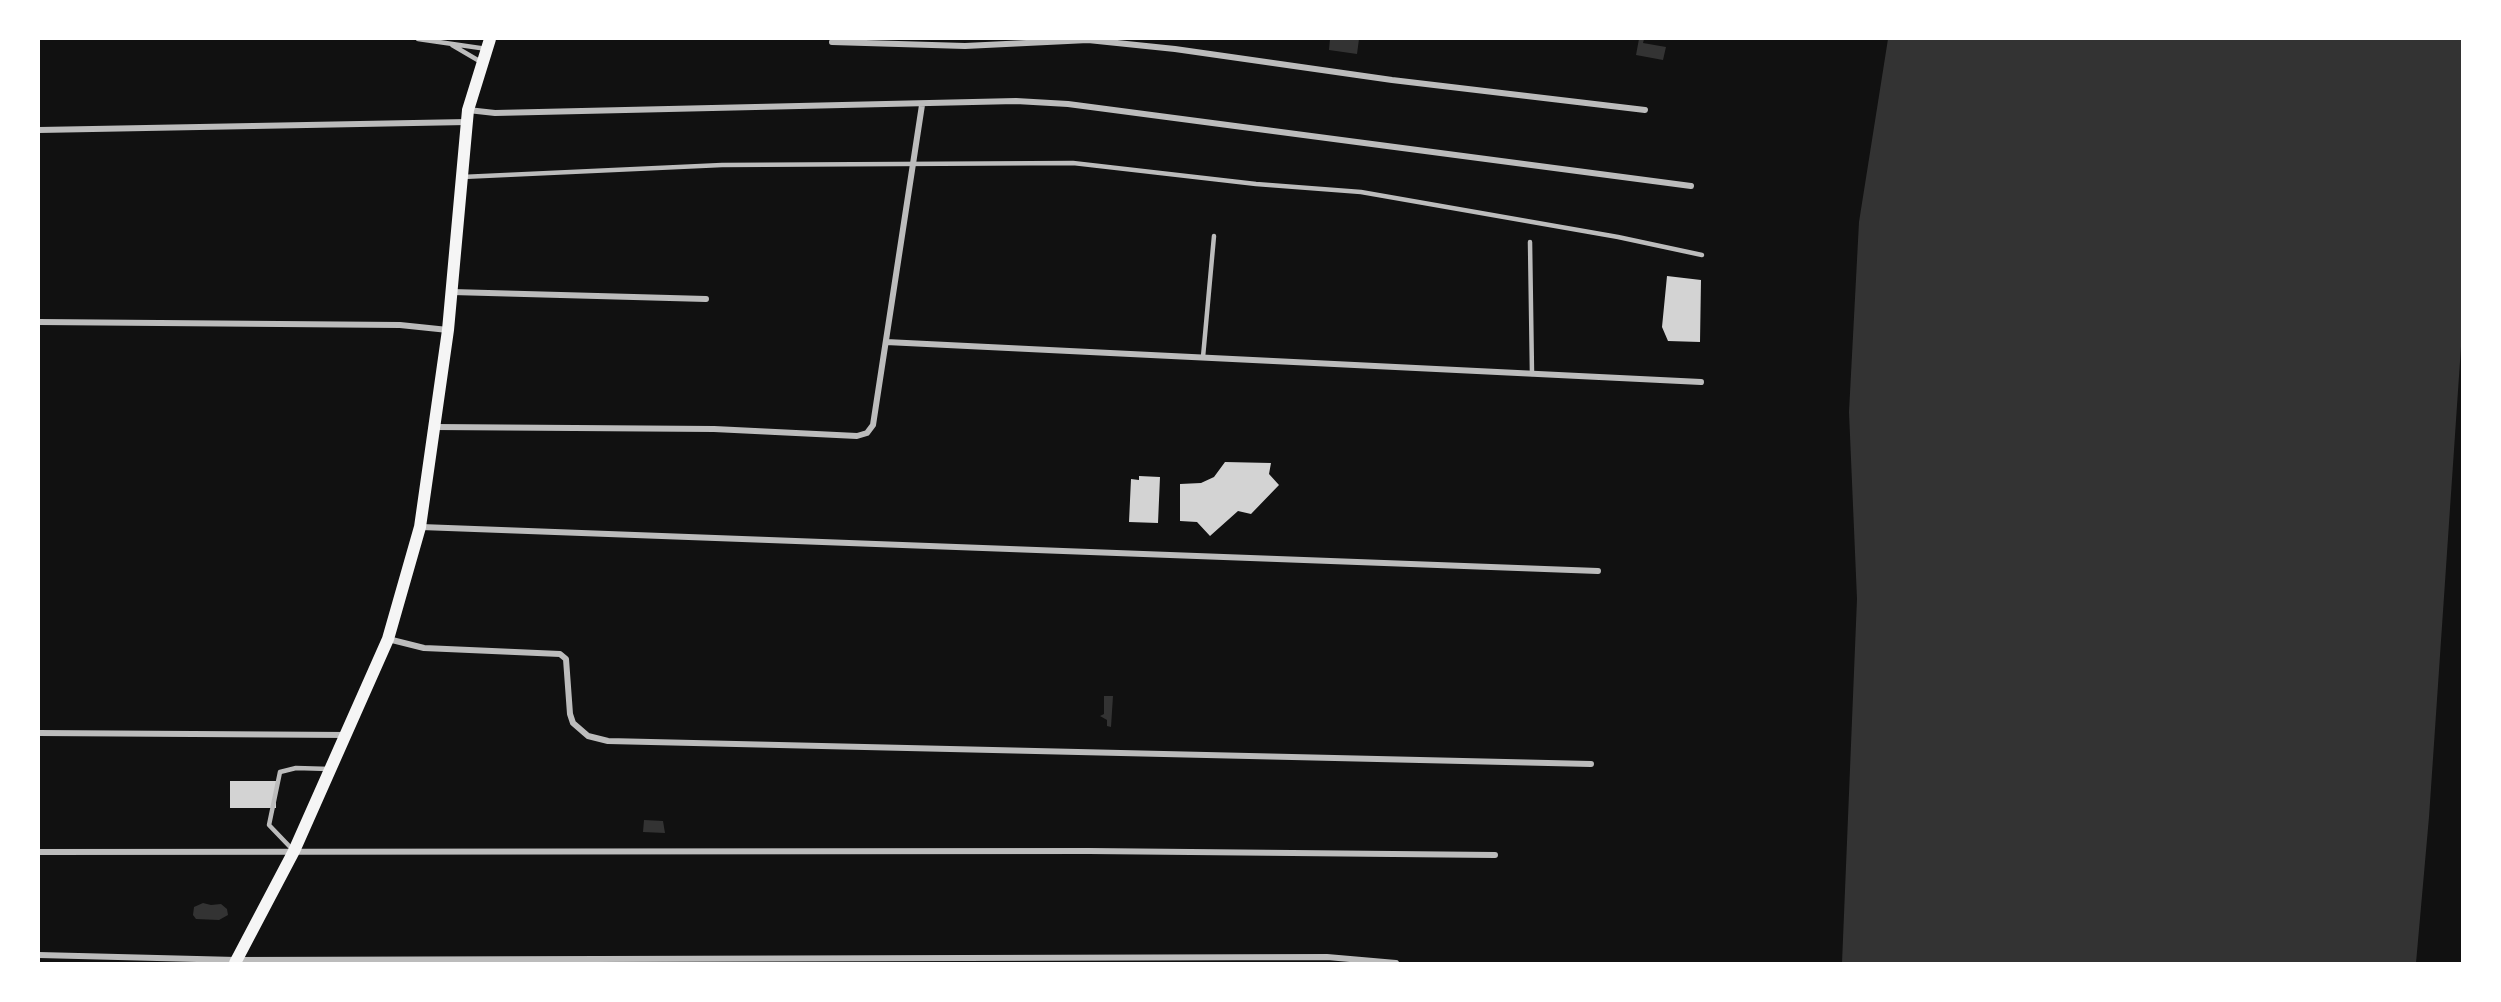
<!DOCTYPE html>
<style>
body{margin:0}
#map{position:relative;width:2501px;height:1002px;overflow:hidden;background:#111;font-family:"Space Grotesk",sans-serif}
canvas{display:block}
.frame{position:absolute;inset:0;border:40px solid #fff;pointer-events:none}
</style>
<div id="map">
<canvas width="2501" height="1002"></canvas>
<div class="frame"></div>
</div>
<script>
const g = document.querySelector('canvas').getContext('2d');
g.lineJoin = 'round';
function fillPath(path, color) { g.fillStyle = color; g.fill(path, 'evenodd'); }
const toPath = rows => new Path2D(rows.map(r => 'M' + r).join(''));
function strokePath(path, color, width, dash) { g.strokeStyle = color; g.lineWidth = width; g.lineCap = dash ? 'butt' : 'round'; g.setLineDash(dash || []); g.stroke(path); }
const water = toPath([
 [1330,39,1359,39,1357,54,1329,50],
 [1639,39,1644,39,1643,43,1666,47,1663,60,1636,55],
 [1888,39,2462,39,2462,332,2429,817,2416,963,1842,963,1857,599,1849,412,1859,222],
 [1104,696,1113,696,1111,727,1107,726,1107,720,1100,716,1104,714],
 [644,820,663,821,665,833,643,832],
 [203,903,211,905,221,904,227,909,228,915,219,920,196,919,193,915,194,907]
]);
const building = toPath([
 [1667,276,1701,280,1700,342,1668,341,1662,327],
 [1225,462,1271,463,1269,474,1279,485,1251,514,1238,511,1210,536,1197,522,1180,521,1180,484,1201,483,1214,477],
 [1139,476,1160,477,1158,523,1129,522,1131,479,1139,480],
 [230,781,276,781,276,808,230,808]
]);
const service = toPath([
 [418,39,487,49],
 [452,45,481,62],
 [462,177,722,165,1073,163,1256,184,1361,192,1618,237,1702,255],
 [1530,242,1532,374],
 [1203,357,1214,236],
 [292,849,269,825,280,772,296,768,330,769]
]);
const minor = toPath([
 [832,42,965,46,1088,40,1175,49,1392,80,1645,110],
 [468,110,495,113,1016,101,1068,104,1691,186],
 [39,130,467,122],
 [452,292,706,299],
 [39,322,400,325,448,330],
 [886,342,1701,382],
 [435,427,714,429,857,436,867,433,873,425,922,105],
 [421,527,1598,571],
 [388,639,424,648,560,654,566,659,570,714,573,723,588,736,608,741,1591,764],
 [39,733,347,735],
 [39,852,1089,851,1495,855],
 [39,955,236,960,1327,957,1396,963]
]);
const secondary = toPath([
 [235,963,294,851,388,639,420,527,448,330,468,110,490,39]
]);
fillPath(water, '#333');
fillPath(building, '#d3d3d3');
strokePath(service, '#bcbcbc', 4.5);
strokePath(minor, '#bcbcbc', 6);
strokePath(secondary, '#f5f5f5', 12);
</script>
